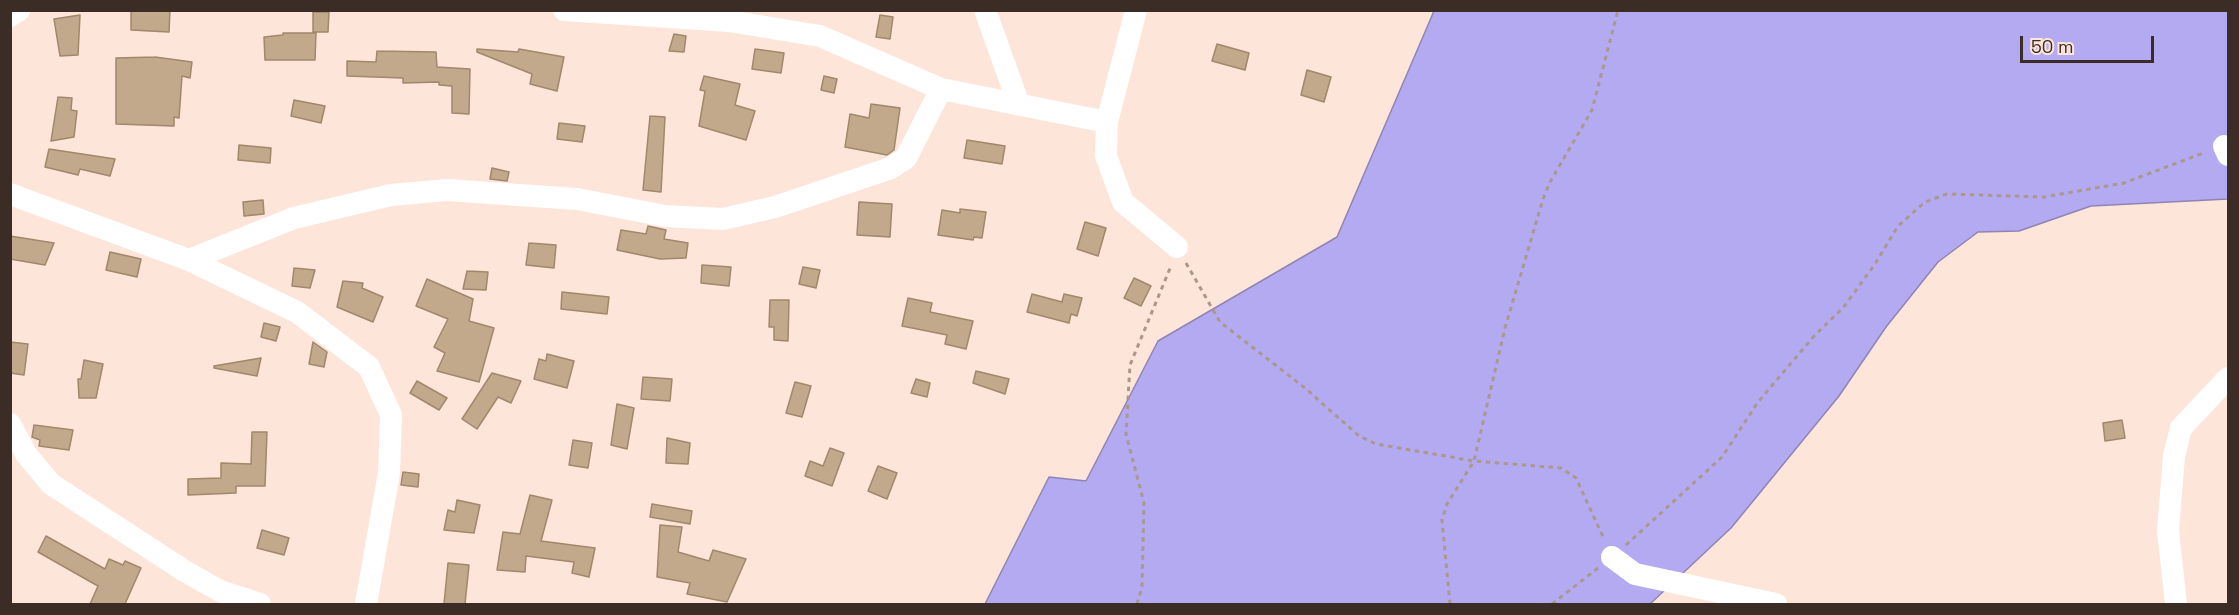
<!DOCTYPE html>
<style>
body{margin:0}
#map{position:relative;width:2239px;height:615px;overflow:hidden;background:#fde5d9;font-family:"Space Grotesk",sans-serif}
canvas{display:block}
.frame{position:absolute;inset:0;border:12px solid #3b2d25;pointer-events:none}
.scale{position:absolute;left:2020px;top:36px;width:134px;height:27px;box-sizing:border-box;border:3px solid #3b2d25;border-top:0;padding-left:8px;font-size:18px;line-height:21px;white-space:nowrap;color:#3b2d25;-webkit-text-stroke:4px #fde5d9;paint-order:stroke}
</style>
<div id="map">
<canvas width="2239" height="615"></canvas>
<div class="frame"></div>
<div class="scale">50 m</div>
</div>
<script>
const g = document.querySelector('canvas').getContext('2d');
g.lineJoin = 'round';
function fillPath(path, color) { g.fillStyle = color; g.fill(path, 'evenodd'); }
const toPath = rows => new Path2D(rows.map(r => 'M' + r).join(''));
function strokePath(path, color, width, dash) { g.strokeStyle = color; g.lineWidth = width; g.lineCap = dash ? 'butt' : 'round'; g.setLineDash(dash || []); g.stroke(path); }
const water = toPath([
 [1434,11,2228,11,2228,199,2091,206,2019,231,1978,232,1938,262,1886,327,1839,396,1731,528,1650,604,985,604,1049,477,1086,481,1158,341,1337,237,1434,11]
]);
const building = toPath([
 [131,10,170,10,169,32,131,30,131,10],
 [313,12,329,12,328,32,313,32,313,12],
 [80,15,78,55,60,56,54,19,80,15],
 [880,15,893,17,890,39,876,37,880,15],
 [283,33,316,33,315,60,265,60,264,37,283,35,283,33],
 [674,34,686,36,684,52,669,51,674,34],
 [1217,44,1249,53,1245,70,1212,61,1217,44],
 [477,49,518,52,519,49,564,57,557,91,530,84,532,74,477,52,477,49],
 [755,49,784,53,781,73,752,69,755,49],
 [377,51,436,52,437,67,470,69,469,114,452,113,452,86,439,85,439,82,403,83,403,78,347,76,347,61,376,62,377,51],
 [155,57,192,62,190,78,182,76,179,118,174,117,174,126,116,124,116,58,155,57],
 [1307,70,1331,77,1324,102,1301,95,1307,70],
 [704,76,740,84,735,105,755,111,746,140,699,126,705,91,700,90,704,76],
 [824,76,837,79,834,93,821,90,824,76],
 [58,97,72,98,71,110,77,111,74,137,51,141,58,97],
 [294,100,325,106,321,123,291,116,294,100],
 [871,104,900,108,894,150,887,155,845,147,850,114,869,118,871,104],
 [650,116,665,117,661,192,643,190,650,116],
 [559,123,585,126,582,142,557,139,559,123],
 [967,140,1005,146,1002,164,964,158,967,140],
 [239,145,271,148,270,163,238,160,239,145],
 [49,149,115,159,110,176,80,169,78,175,45,167,49,149],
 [492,168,509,172,507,181,490,179,492,168],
 [263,200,264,214,244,216,243,202,263,200],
 [859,202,892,204,890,237,857,235,859,202],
 [960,209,986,212,982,238,974,237,973,240,938,235,942,210,960,213,960,209],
 [1085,222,1106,228,1098,256,1077,249,1085,222],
 [648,226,666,230,664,239,688,243,686,258,660,259,617,250,621,230,646,234,648,226],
 [10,236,54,243,45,265,10,259,10,236],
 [529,243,556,245,554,268,526,265,529,243],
 [110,252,141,259,137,277,106,270,110,252],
 [702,265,731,267,729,286,701,283,702,265],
 [803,267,820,270,816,288,799,284,803,267],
 [294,268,315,270,310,288,292,286,294,268],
 [467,271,488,272,486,290,463,289,467,271],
 [1134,278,1151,286,1141,306,1124,298,1134,278],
 [427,279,473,299,469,321,494,328,479,382,437,371,445,353,434,347,448,319,416,306,427,279],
 [343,281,363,283,362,288,383,297,373,322,337,307,343,281],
 [562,292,609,297,607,314,561,309,562,292],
 [1032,294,1062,302,1064,294,1082,298,1077,316,1071,314,1069,323,1027,312,1032,294],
 [908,298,932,303,930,312,973,321,966,349,945,344,947,335,902,326,908,298],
 [770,300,789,300,788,341,774,340,774,327,769,327,770,300],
 [264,323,280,327,276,341,261,337,264,323],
 [10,342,28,344,24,375,10,373,10,342],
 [313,342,327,352,324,367,309,364,313,342],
 [547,354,574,361,567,388,534,379,539,359,546,361,547,354],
 [261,358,257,376,214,368,214,366,261,358],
 [84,360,103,364,96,398,79,398,78,379,81,379,84,360],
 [976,371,1009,379,1005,394,973,383,976,371],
 [492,373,521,381,511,403,498,397,477,429,462,419,492,373],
 [643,377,672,379,670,401,641,399,643,377],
 [916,379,930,383,927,397,911,393,916,379],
 [417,381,447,398,439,410,410,393,417,381],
 [795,382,811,386,802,417,786,413,795,382],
 [617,404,634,408,627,449,611,445,617,404],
 [2122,420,2125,438,2105,441,2103,423,2122,420],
 [34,425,73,430,69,450,39,446,40,440,32,437,34,425],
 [252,432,267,432,265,486,236,486,236,493,188,495,188,479,221,478,221,463,251,464,252,432],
 [667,438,690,443,688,464,666,463,667,438],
 [573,440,592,443,588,468,569,465,573,440],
 [830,448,844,453,832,486,805,476,810,461,823,466,830,448],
 [878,466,897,473,887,499,868,491,878,466],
 [403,472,419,474,418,487,401,485,403,472],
 [530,495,552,500,541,541,595,548,589,577,572,573,574,562,526,556,525,572,497,570,503,532,520,534,530,495],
 [457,500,480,505,474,533,444,530,448,510,455,512,457,500],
 [652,504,692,511,690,524,650,517,652,504],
 [660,525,682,527,678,552,709,561,713,550,746,559,727,602,687,594,690,583,657,577,660,525],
 [262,530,289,538,284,555,257,548,262,530],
 [46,536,105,569,109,559,123,565,125,561,141,568,125,604,90,604,98,586,38,552,46,536],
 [448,563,469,565,465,604,444,604,448,563]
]);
const path = toPath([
 [1186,263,1220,322,1305,388,1359,436,1376,444,1474,461,1561,468,1576,478,1604,539],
 [1626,545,1722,457,1758,402,1815,335,1843,308,1875,264,1898,226,1925,202,1947,194,2044,197,2124,183,2206,152],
 [1137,604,1142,587,1144,503,1126,434,1130,365,1171,266],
 [1450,604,1442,520,1447,504,1474,461,1505,328,1543,199,1550,182,1592,110,1618,10],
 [1552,604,1598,568]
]);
const minor = toPath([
 [564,10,729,21,820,36,941,89,1107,122],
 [985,10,1019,105],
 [1136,10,1107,122,1106,156,1123,202,1177,247],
 [10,16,19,10],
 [2224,146,2228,155],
 [10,194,189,260,297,312,369,367,391,415,389,473,366,604],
 [189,260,294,218,391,195,447,190,577,199,665,216,723,219,775,207,891,168,906,158,941,89],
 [10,424,26,454,51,484,183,570,220,591,260,604],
 [1612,557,1635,574,1776,604],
 [2176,604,2168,531,2174,456,2181,428,2228,378]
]);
fillPath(water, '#b3aaf2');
strokePath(water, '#8f84b4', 1.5);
fillPath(building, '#c3a98c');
strokePath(building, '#a1876b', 1.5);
strokePath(path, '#ab988d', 3, [4.5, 4.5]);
strokePath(minor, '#fff', 22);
</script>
